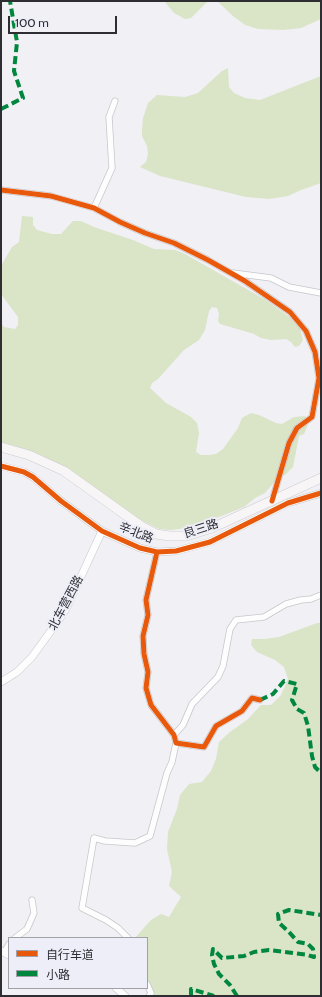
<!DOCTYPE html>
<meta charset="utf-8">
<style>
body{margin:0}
#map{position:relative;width:322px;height:997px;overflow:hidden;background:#f0f0f5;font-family:Cabin,"Noto Sans SC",sans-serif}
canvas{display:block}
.frame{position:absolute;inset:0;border:2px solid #2e2e32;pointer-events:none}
.legend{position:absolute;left:8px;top:937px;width:140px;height:52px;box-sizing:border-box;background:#edeef8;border:1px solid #a1a1a9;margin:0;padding:5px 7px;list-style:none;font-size:12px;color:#2e2e32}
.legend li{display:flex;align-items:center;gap:8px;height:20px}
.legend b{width:20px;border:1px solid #a1a1a9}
.scale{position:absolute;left:8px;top:16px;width:109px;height:18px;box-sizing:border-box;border:2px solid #2e2e32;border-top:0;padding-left:5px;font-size:12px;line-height:14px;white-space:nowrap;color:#2e2e32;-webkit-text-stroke:3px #edeef8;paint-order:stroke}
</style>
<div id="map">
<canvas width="322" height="997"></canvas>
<div class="frame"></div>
<ul class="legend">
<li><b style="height:5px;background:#e8590c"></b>自行车道</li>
<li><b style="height:5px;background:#00873e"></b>小路</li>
</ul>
<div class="scale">100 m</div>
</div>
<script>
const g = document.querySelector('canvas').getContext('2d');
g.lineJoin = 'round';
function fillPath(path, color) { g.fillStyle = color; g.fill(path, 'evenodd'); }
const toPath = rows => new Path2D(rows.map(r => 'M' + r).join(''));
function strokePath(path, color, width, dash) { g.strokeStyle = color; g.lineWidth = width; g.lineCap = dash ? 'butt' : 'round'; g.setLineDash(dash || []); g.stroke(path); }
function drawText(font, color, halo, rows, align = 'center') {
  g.font = font + ' Cabin,"Noto Sans SC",sans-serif'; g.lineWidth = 4; g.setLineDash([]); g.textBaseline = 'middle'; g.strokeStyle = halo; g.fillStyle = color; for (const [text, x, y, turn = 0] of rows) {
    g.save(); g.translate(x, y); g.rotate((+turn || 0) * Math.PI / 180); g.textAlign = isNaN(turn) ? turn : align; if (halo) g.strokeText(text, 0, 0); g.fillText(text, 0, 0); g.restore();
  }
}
const green = toPath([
 [164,1,208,1,191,18,185,19,174,13],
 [217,1,321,1,321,19,301,28,284,30,258,29,245,25,233,16],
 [228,68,229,87,234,93,245,98,260,100,321,76,321,183,301,190,288,196,269,199,246,197,160,176,140,167,146,162,148,154,147,146,142,136,142,131,143,118,148,103,157,95,185,97,198,93,222,71],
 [22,216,33,217,33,225,37,230,52,234,61,234,73,221,81,221,94,227,133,240,154,249,175,250,185,254,264,299,292,319,300,329,303,340,299,346,295,347,291,342,286,339,271,340,261,338,254,334,220,324,218,321,219,314,217,308,212,307,209,311,205,330,199,340,184,350,158,379,152,383,150,388,166,403,191,417,197,423,199,433,196,452,201,455,209,455,216,454,223,449,238,428,242,418,251,413,259,415,276,423,282,424,294,417,305,416,308,425,304,434,299,436,293,467,285,475,277,479,265,493,255,498,244,507,194,527,171,530,159,529,139,519,39,455,21,448,1,442,1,323,4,327,15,329,18,325,18,317,1,294,1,266,12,247,19,242],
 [317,623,321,623,321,996,150,996,147,988,147,938,135,938,151,920,161,914,169,917,181,897,169,886,172,872,167,849,168,832,177,809,180,795,189,784,202,782,211,771,216,759,219,742,230,732,248,719,261,705,271,705,281,695,288,679,284,667,275,660,257,652,251,645,252,639,265,639,279,637]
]);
const minor = toPath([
 [1,190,51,196,94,208,120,222,145,233,174,243,208,260,245,281,290,312,306,331,315,352,319,378,312,417,297,428,289,443,272,501],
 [94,208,112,168,109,117,115,101],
 [233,273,271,278,289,287,321,293],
 [157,552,146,600,148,615,143,636,144,654,148,672,146,688,151,705,174,735,176,743,204,747,216,726,242,711,252,698,260,700],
 [174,735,183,725,192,704,218,677,223,666,230,629,236,620,264,617,286,604,301,600,311,599,321,595],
 [15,938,27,929,34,913,32,900],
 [128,938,118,928,106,920,82,908,94,838,105,841,135,843,150,836,167,773,172,762,176,743],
 [4,953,9,944],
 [147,984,151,993,149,996]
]);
const tertiary = toPath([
 [1,466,24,472,33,477,61,501,102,531,140,548,157,552,176,551,210,542,288,503,321,493],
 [1,682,17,672,32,657,58,621,66,609,102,531],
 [1,951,9,955],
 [116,988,125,996]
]);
const primary = toPath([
 [1,447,29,455,64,471,141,526,156,534,169,536,186,536,212,528,321,478]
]);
const quiet = toPath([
 [1,109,23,98,14,71,17,42,10,1],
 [260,700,273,694,284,681,297,684,292,700,297,709,304,713,308,726,312,756,315,767,321,773],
 [191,996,191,989,214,996],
 [237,996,230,985,219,974,214,964,212,955,213,949,222,958,244,956,254,952,269,950,308,955,314,957,313,949,308,944,298,942,288,931,279,923,278,914,289,910,321,915]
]);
const cycleway = toPath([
 [1,190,51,196,94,208,120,222,145,233,174,243,208,260,245,281,290,312,306,331,315,352,319,378,312,417,297,428,289,443,272,501],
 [1,466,24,472,33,477,61,501,102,531,140,548,157,552,176,551,210,542,288,503,321,493],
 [157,552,146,600,148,615,143,636,144,654,148,672,146,688,151,705,174,735,176,743,204,747,216,726,242,711,252,698,260,700]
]);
const streetNames = [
 ["良三路",201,529,-18],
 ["辛北路",136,533,21],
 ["北车营西路",66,603,-62]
];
fillPath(green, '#dae4c7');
strokePath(minor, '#c7c7cb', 7);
strokePath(tertiary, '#c7c7cb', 8);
strokePath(primary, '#ccccce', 10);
strokePath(minor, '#fdfdfe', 5.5);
strokePath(tertiary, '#fdfdfe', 7);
strokePath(primary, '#f8f5f7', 9);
strokePath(quiet, '#00873e', 4, [8, 4]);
strokePath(cycleway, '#e8590c', 5);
drawText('12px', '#2e2e32', '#edeef8', streetNames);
</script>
